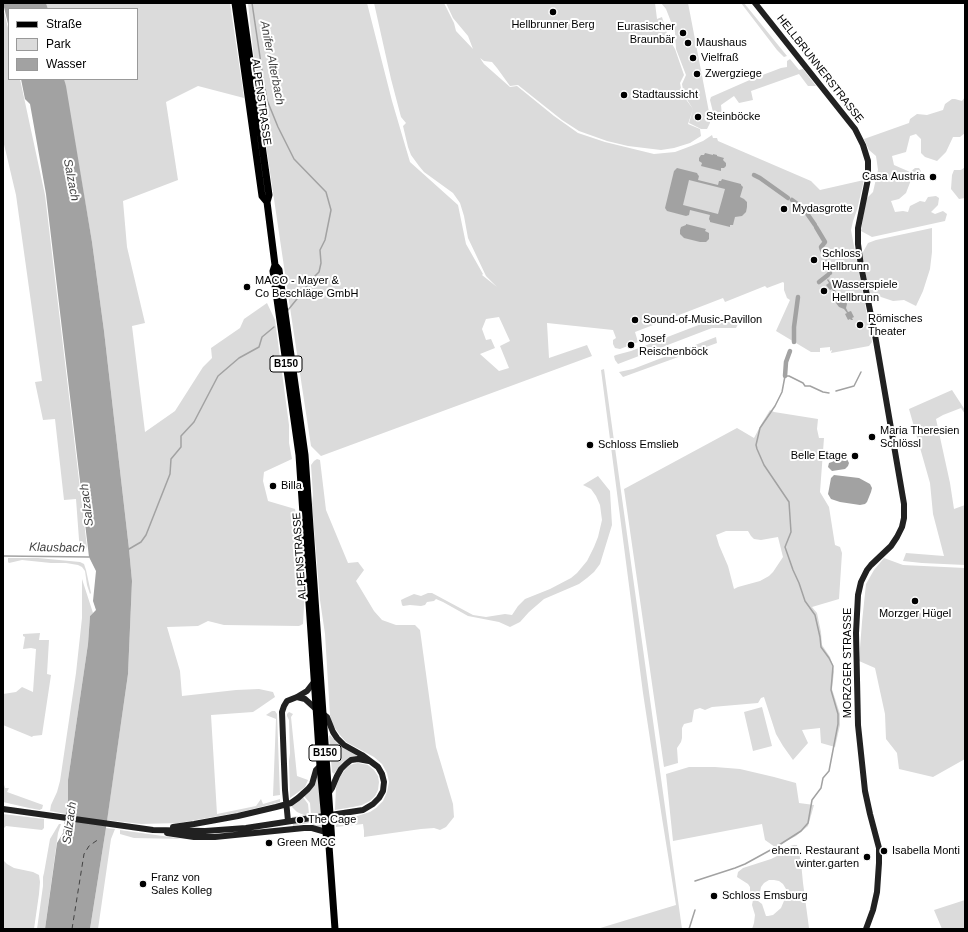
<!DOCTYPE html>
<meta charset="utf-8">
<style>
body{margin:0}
#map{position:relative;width:968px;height:932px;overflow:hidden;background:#fff;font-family:Arial,sans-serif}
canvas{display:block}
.frame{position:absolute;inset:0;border:4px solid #000;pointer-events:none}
.legend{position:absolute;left:8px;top:8px;width:130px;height:72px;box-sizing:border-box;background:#fff;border:1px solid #999;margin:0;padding:5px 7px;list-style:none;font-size:12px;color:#000}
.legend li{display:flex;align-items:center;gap:8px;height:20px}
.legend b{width:20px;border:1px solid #999}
</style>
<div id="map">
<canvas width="968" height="932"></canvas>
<div class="frame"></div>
<ul class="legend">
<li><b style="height:5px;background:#000"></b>Straße</li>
<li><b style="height:11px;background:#dbdbdb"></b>Park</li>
<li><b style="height:11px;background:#a2a2a2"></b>Wasser</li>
</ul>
</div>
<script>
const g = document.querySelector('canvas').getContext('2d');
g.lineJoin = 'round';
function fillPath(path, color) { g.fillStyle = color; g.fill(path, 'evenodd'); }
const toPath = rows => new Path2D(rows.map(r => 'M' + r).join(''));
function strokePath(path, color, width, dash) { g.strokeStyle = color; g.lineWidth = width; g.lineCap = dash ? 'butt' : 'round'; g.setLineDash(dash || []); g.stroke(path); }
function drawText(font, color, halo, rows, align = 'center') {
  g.font = font + ' Arial,sans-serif'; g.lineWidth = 4; g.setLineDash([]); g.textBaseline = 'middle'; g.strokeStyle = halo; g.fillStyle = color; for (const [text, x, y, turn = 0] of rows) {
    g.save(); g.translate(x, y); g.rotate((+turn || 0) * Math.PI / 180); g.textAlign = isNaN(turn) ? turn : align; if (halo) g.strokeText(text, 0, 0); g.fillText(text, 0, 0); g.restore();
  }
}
const green = toPath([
 [46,3,230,3,244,98,198,86,166,102,178,180,123,201,127,247,145,323,132,326,145,432,175,411,203,367,212,358,211,348,240,328,244,319,267,303,275,320,289,425,289,443,292,459,264,472,263,481,268,501,295,509,301,542,304,576,305,589,303,624,299,626,224,625,208,621,198,626,167,627,180,671,182,696,236,690,259,689,273,692,275,697,259,708,253,712,211,715,217,814,256,806,261,799,263,804,280,799,280,802,241,812,179,823,141,824,107,820,128,674,132,581,129,549,104,331,92,242,64,79,137,79,137,9,48,9],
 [248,3,367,3,392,101,410,162,458,205,466,244,483,274,482,275,497,287,486,276,468,238,464,216,460,203,453,193,424,172,419,166,411,155,408,147,403,126,406,123,401,117,391,79,374,3,444,3,454,23,456,31,473,49,468,36,453,18,446,3,655,3,657,19,662,17,668,37,675,49,684,75,680,83,682,94,693,109,688,124,700,129,701,136,690,143,674,148,661,150,628,146,607,141,579,131,562,120,518,85,510,86,497,68,492,62,484,61,480,58,484,64,510,87,517,86,554,116,578,133,605,142,654,154,675,152,691,146,703,141,712,135,713,138,717,138,718,141,811,181,820,190,864,180,857,210,853,221,851,230,872,342,869,346,831,353,832,350,830,351,830,347,820,348,820,352,811,352,776,331,790,300,787,298,784,290,784,283,783,282,767,288,765,286,725,302,723,298,635,332,638,342,620,349,615,348,613,344,613,340,616,338,613,330,547,323,549,358,587,345,592,356,321,456,311,446,292,321,256,77],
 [499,317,510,341,500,346,509,368,499,371,480,354,495,348,491,339,486,340,482,329,486,319],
 [661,3,688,3,709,112,710,123,707,129,701,129,689,123,693,109,684,95,682,84,686,75,676,49,675,32,666,9],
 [741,3,744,3,787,56,784,57,777,50],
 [3,7,9,32,9,79,20,79,45,195,87,547,84,553,80,553,76,499,64,500,55,419,43,420,35,382,42,381,16,195,3,140],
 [790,59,799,70,803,69,816,86,808,86,799,74,751,91,753,100,739,103,734,96,721,105,722,115,715,120,710,100,711,97,752,79,781,68,787,67,787,61],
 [965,97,965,133,960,137,953,137,946,152,937,161,925,157,921,153,921,139,916,134,910,136,906,152,892,156,894,165,910,172,915,168,919,168,921,171,918,177,911,180,906,193,899,199,891,201,895,212,903,211,908,212,910,206,920,201,925,202,928,197,936,196,939,198,938,205,931,212,935,214,943,211,947,214,945,221,872,237,861,231,866,199,873,192,878,170,876,156,869,150,864,139,909,123,910,119,917,114,927,115,943,110,945,104,952,99,955,99,962,101],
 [965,167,965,198,959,199,951,189,952,175,954,170,961,170],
 [932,228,932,252,930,269,923,291,916,306,904,300,893,301,875,295,871,304,863,258,863,252,868,243,876,240],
 [725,319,739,322,736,328,712,328,618,364,615,360,614,356,616,355,631,351,709,321,714,320],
 [716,337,717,343,623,377,619,372,633,369],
 [604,369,660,771,682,929,597,929,676,905,662,818,643,693,601,370],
 [952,390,965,410,965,414,961,408,943,415,936,419,950,483,954,509,965,505,965,565,922,563,903,561,906,553,944,556,933,514,930,483,909,409],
 [770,410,774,412,818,419,817,429,819,438,824,438,820,492,829,507,835,545,840,547,842,553,839,599,812,607,817,613,821,632,822,645,830,657,833,666,834,672,832,689,840,714,840,725,835,747,821,743,820,728,802,730,808,743,793,760,783,746,776,734,764,697,761,698,758,703,712,707,705,710,700,708,694,710,692,722,684,724,682,728,682,738,681,742,677,748,678,763,664,767,624,489,737,428,754,438,762,423],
 [726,531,748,531,751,536,754,539,761,540,778,537,783,557,773,572,769,576,760,581,738,587,734,589,728,566,719,545,716,535],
 [317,459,320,460,326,510,348,563,358,562,364,570,356,581,374,611,382,620,396,625,415,625,420,630,436,747,453,804,454,817,446,827,440,830,434,828,421,829,364,837,364,831,363,824,336,827,336,820,354,817,370,812,376,808,383,801,387,792,389,782,387,773,382,764,374,757,346,742,340,735,332,724,330,715,325,634,320,600,312,504,313,495,311,465,314,461],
 [598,476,610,491,612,525,600,564,594,572,587,578,579,584,544,599,529,612,520,622,510,627,499,622,468,616,443,602,436,599,434,601,427,602,425,605,421,606,410,605,403,606,402,605,401,600,405,598,414,594,421,596,428,593,432,593,473,615,486,617,505,614,512,615,518,606,525,599,550,589,571,578,577,573,587,561,594,547,598,537,602,520,600,505,596,496,591,489,583,485],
 [8,558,38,558,80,562,84,564,86,570,91,593,90,594,87,585,85,571,82,567,78,565,66,563,51,563,22,560,9,563,8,562],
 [884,558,903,565,965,568,965,759,933,777,899,769,897,753,886,739,885,714,875,668,859,661,862,622,866,584,874,570],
 [82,579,93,613,90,616,88,644,68,780,68,800,66,814,50,811,51,805,57,792,60,781,76,673,82,618],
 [40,633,39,640,49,640,47,674,51,675,42,735,33,736,32,737,3,725,3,694,16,692,22,687,33,692,36,649,31,648,23,649,25,637,23,636,23,634],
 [762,707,772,746,753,751,744,712],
 [272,711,275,711,277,714,280,795,273,796,276,719,266,715],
 [289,712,293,714,291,717,297,776,308,780,305,787,297,793,290,798,289,761,290,753,289,720,287,716,287,714],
 [330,735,339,745,356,755,357,757,349,759,343,762,339,767,334,774,332,772,329,736],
 [358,763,368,765,374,770,378,776,379,782,378,790,375,796,370,801,362,805,353,807,335,810,336,787,340,777,344,771,348,766,353,764],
 [689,767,715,767,740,769,774,777,796,783,799,803,814,805,808,826,796,836,775,847,765,840,762,824,673,841,666,774],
 [317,777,318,777,323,827,322,828,312,827,310,803,304,796],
 [3,781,5,788,9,788,7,792,43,805,42,809,41,809,40,810,29,808,3,802],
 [303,797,308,804,309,814,308,815,309,823,293,826,292,817,304,815,297,812,292,807,291,805],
 [3,814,44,819,44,828,42,830,6,826,3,829],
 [59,824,61,824,58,833,45,929,37,929,43,886,43,877,44,873,50,839],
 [106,828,115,829,111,839,98,929,90,929],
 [120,830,177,838,182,839,134,838,120,834],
 [794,845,797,845,801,862,803,883,809,928,808,929,752,929,754,923,755,915,752,905,753,900,758,901,762,904,766,916,768,916,773,915,781,908,786,896,786,889,783,884,779,881,774,880,769,880,764,883,761,887,760,892,759,895,757,896,752,894,750,892,750,887,748,884,737,877,738,872,743,868,771,859,777,856,790,846],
 [3,860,7,864,14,868,33,872,39,875,40,882,39,894,34,929,3,929],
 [965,900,965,929,942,929,934,910]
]);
const water = toPath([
 [3,3,46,3,48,9,9,9,9,28],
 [21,79,64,79,66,86,92,242,104,331,129,549,132,581,128,674,106,828,90,929,45,929,57,843,63,833,68,800,68,780,88,644,90,616,96,610,93,601,96,571,89,557,46,194,30,104,25,99],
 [705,153,713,155,713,154,717,155,717,156,724,158,723,160,726,163,726,166,724,168,721,168,721,171,701,166,702,163,699,161,699,158,701,155,704,155],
 [677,168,697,173,698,175,699,176,698,180,718,185,719,181,721,181,722,179,741,184,741,185,743,187,740,197,744,199,747,202,747,207,746,212,742,216,735,217,733,225,730,225,730,227,710,222,710,221,709,219,710,215,690,210,689,215,686,216,667,211,665,208,674,171],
 [689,180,725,189,718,214,683,205],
 [686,224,706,229,705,231,709,233,709,239,706,242,700,242,684,238,680,234,680,230,681,227,686,225],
 [828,279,830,282,832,281,836,287,834,288,836,292,840,293,845,298,847,304,846,308,848,312,851,311,854,317,852,318,853,320,851,320,850,319,848,320,845,314,847,313,844,309,839,307,836,303,834,297,834,293,832,289,830,290,826,285,829,283,827,280],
 [844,458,847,459,849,463,848,466,845,469,832,471,828,467,829,463,832,462,838,459],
 [834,475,859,478,870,484,872,488,871,492,867,502,865,504,860,505,840,502,831,499,828,494,829,489,831,478]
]);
const stream = toPath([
 [252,3,263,77,267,100,278,127,294,159,326,192,331,210,325,240,320,250,321,263,319,272,311,280,301,294,288,310],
 [836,391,854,386,861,372],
 [129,549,141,542,146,535,170,474,171,459,181,447,181,436,194,422,218,376,239,358,259,347,262,337,274,327],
 [3,556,89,557],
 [695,881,735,868,745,864,776,847,801,831,808,823,812,800,821,788,823,778,829,771,838,724,838,714,831,690,833,666,829,658,821,647,820,637,815,615,805,601,799,583,793,570,785,547,791,532,789,502,764,465,757,449,756,445,760,428,775,406,782,392,785,376,789,376,803,383,805,386,810,386,823,392,829,393],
 [689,929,695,910]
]);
const canal = toPath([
 [754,175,760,178,788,198],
 [792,200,800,206,806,212,815,225],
 [816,227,825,242,821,247,822,250],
 [826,262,830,273],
 [819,282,828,275],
 [794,342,794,327,798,297],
 [785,376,786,362,790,351]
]);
const ferry = toPath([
 [72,929,84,854,89,846,96,841,100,839]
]);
const secondary = toPath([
 [755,3,855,129,863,145,868,161,868,179,858,228,858,244,861,266,875,335,904,504,904,518,902,527,897,537,891,546,871,565,867,570,861,582,858,595,856,633,858,725,865,791,870,814,879,848,879,863,877,892,873,910,866,929],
 [297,697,305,699,316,709],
 [328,794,332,788,337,776,341,769,346,764,351,760,358,759,369,761],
 [3,809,153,830,205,831,246,828,363,810,373,804,379,798,383,791,384,782,382,774,378,767,362,755,344,745,337,738,333,732,327,717,322,713],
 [288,821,285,790,282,712,284,706,287,701,297,697,307,691,314,682],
 [173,827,194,824,238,816,276,807,291,803,298,798,308,789,312,784,316,770,320,766],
 [167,833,194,837,215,837,304,828,312,828,326,832]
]);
const primary = toPath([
 [235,3,262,196,267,202],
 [242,3,269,195,267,202,275,265,279,270,305,455,332,843,329,846,335,929],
 [275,265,273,271,299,455,320,766,327,843,329,846]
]);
const markers = [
 [553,12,4,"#000"],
 [683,33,4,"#000"],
 [688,43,4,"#000"],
 [693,58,4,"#000"],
 [697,74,4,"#000"],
 [624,95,4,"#000"],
 [698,117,4,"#000"],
 [933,177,4,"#000"],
 [784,209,4,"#000"],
 [814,260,4,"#000"],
 [247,287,4,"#000"],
 [824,291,4,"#000"],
 [635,320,4,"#000"],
 [860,325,4,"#000"],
 [631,345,4,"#000"],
 [872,437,4,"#000"],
 [590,445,4,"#000"],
 [855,456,4,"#000"],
 [273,486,4,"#000"],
 [915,601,4,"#000"],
 [300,820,4,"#000"],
 [269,843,4,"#000"],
 [884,851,4,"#000"],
 [867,857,4,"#000"],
 [143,884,4,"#000"],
 [714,896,4,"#000"]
];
const shields = [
 [286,364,32],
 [325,753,32]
];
const shieldNames = [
 ["B150",286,364],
 ["B150",325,753]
];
const poiNames = [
 ["Hellbrunner Berg",553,25,"center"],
 ["Eurasischer",675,27,"right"],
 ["Braunbär",675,40,"right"],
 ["Maushaus",696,43],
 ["Vielfraß",701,58],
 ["Zwergziege",705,74],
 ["Stadtaussicht",632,95],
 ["Steinböcke",706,117],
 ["Casa Austria",925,177,"right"],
 ["Mydasgrotte",792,209],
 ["Schloss",822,254],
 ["Hellbrunn",822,267],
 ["MACO - Mayer &",255,281],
 ["Co Beschläge GmbH",255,294],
 ["Wasserspiele",832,285],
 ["Hellbrunn",832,298],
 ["Römisches",868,319],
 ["Theater",868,332],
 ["Sound-of-Music-Pavillon",643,320],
 ["Josef",639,339],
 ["Reischenböck",639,352],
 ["Maria Theresien",880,431],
 ["Schlössl",880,444],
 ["Schloss Emslieb",598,445],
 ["Belle Etage",847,456,"right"],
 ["Billa",281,486],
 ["Morzger Hügel",915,614,"center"],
 ["The Cage",308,820],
 ["Green MCC",277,843],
 ["ehem. Restaurant",859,851,"right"],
 ["winter.garten",859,864,"right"],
 ["Isabella Monti",892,851],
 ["Franz von",151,878],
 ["Sales Kolleg",151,891],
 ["Schloss Emsburg",722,896]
];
const streetNames = [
 ["HELLBRUNNERSTRASSE",820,69,52],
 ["ALPENSTRASSE",261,102,82],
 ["ALPENSTRASSE",300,556,-94],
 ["MORZGER STRASSE",848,663,-90]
];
const waterNames = [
 ["Anifer Alterbach",272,63,79],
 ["Salzach",71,180,79],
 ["Salzach",87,505,-97],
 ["Klausbach",57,548,1],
 ["Salzach",70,823,-82]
];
fillPath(green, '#dbdbdb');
fillPath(water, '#a2a2a2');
strokePath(stream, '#a2a2a2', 1.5);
strokePath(canal, '#a2a2a2', 4.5);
strokePath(ferry, '#434343', 1, [5, 4]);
strokePath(secondary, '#212121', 6);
strokePath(primary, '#000', 7);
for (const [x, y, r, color] of markers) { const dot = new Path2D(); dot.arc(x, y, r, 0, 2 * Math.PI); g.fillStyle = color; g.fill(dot); strokePath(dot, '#fff', 1.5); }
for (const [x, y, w] of shields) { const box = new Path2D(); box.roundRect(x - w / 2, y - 8, w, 16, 3); g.fillStyle = '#fff'; g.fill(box); strokePath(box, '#000', 1); }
drawText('bold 10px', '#000', null, shieldNames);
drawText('11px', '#000', '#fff', poiNames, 'left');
drawText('11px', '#000', '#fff', streetNames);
drawText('italic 12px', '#434343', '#fff', waterNames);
</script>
